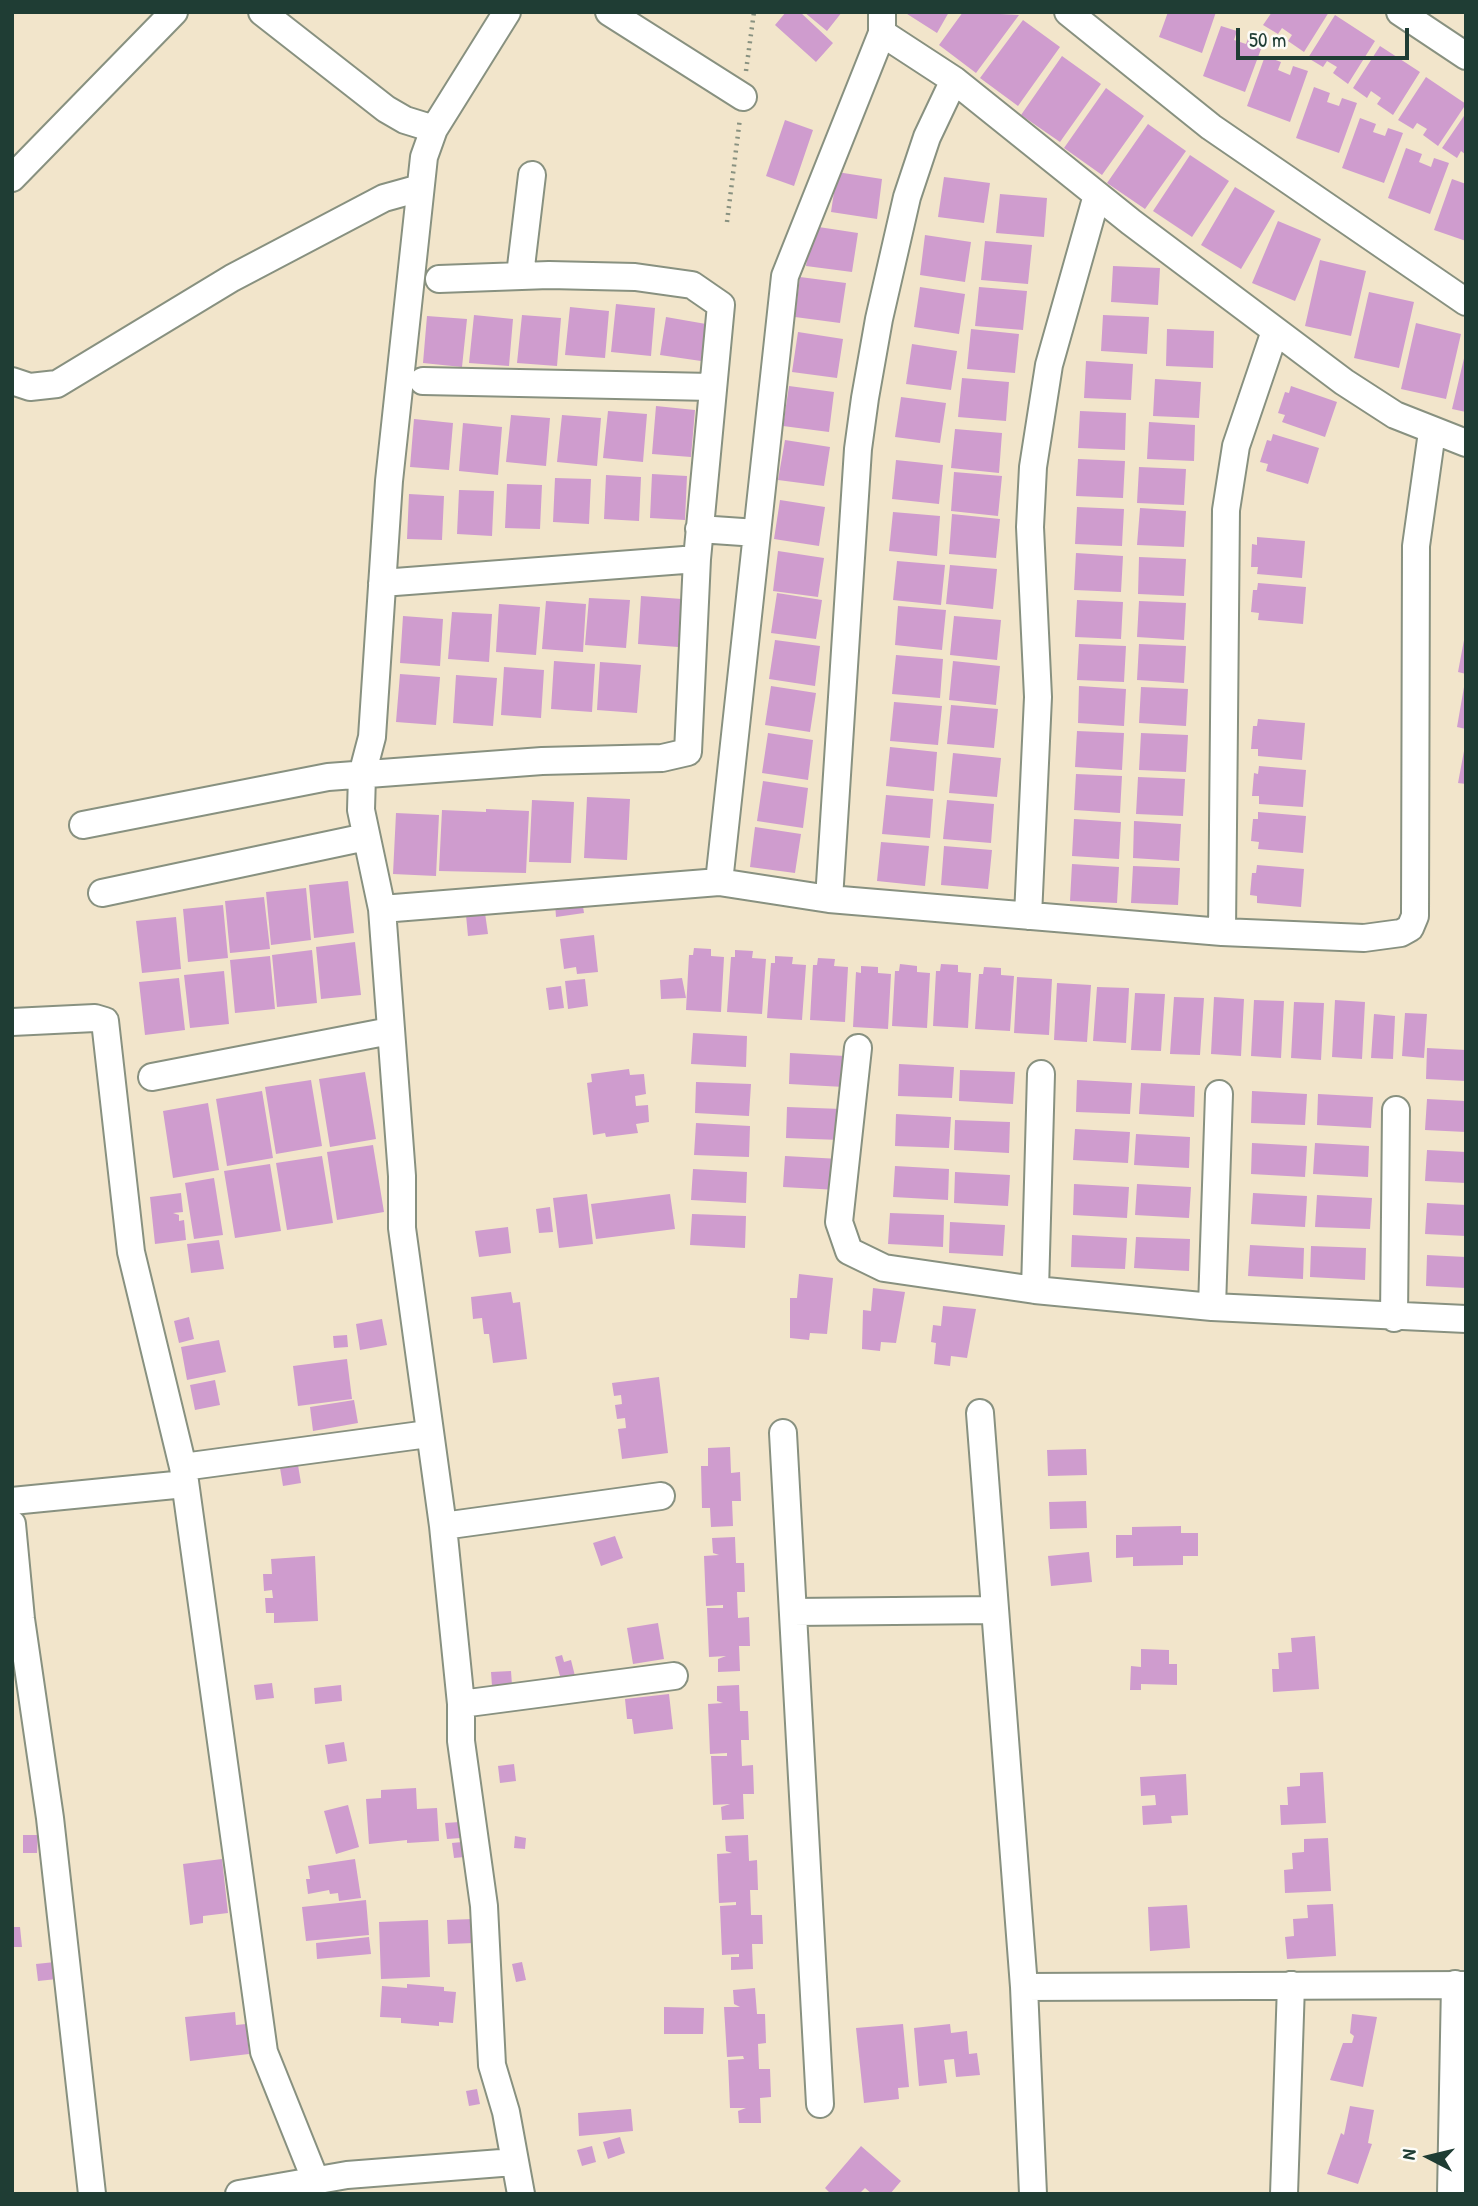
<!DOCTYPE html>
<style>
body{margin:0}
#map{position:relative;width:1478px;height:2206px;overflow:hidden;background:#f2e5cb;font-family:"Patrick Hand",sans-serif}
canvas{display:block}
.frame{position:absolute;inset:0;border:14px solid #1f3d34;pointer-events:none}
.north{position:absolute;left:1394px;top:2122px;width:70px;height:70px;-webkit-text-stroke:5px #fdfcf7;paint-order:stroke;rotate:277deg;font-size:19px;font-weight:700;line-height:28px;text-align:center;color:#1f3d34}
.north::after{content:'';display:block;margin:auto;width:24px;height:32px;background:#1f3d34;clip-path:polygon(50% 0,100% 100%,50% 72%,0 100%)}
.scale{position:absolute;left:1236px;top:28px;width:173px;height:32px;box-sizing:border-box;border:4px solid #1f3d34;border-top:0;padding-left:9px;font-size:21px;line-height:24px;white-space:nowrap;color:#1f3d34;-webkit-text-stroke:5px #fdfcf7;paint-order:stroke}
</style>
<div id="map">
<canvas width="1478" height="2206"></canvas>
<div class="frame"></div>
<div class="north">N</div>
<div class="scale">50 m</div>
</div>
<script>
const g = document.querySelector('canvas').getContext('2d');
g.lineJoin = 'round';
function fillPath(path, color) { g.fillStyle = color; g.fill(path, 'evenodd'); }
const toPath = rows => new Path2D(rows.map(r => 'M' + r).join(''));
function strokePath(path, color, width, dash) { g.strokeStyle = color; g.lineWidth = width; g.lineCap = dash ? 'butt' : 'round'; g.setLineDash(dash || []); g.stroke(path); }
const building = toPath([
 [786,12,800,12,833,43,816,62,775,25],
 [804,12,842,12,827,31],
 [904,12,949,12,937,33],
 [963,12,1019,15,976,73,939,45],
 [1168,12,1216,12,1202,53,1159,37],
 [1272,12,1329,12,1304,52,1288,41,1292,35,1282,28,1278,34,1263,25],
 [1335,15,1375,41,1348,84,1333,73,1337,67,1327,61,1323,67,1308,58],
 [1023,20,1060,47,1018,106,980,78],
 [1221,26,1237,31,1234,40,1246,44,1249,36,1264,41,1245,92,1203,76],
 [1380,46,1420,72,1393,115,1377,104,1381,98,1371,91,1367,98,1353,88],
 [1062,56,1101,84,1060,142,1021,115],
 [1265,56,1281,62,1278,70,1290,75,1293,66,1308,71,1290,122,1247,106],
 [1426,77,1466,104,1438,146,1423,135,1427,129,1417,123,1413,129,1398,120],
 [1314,87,1330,93,1327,102,1339,106,1342,98,1357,103,1339,153,1296,138],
 [1106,88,1144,116,1102,175,1064,148],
 [1466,113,1466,155,1461,151,1457,158,1442,148],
 [1360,118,1376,124,1373,132,1385,136,1388,128,1403,133,1384,183,1342,168],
 [785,120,813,130,794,186,766,176],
 [1148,124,1186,151,1145,209,1107,183],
 [1406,148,1422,154,1419,162,1431,167,1434,158,1449,163,1430,214,1388,198],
 [1190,155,1229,181,1192,237,1153,211],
 [837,172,882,179,877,219,831,212],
 [944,177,990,183,984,223,938,217],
 [1452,179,1466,184,1466,241,1434,230],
 [1235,187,1275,211,1241,269,1201,245],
 [1000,194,1047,198,1044,237,996,233],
 [1278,221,1321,239,1295,301,1252,283],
 [812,226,858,233,852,272,806,266],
 [925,235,971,242,965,282,920,275],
 [985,241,1032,245,1028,284,981,280],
 [1320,260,1366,271,1351,336,1305,326],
 [1113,266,1160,268,1158,305,1111,302],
 [800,277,846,283,840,323,795,317],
 [920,287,965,294,959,334,914,327],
 [979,287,1027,291,1023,330,975,326],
 [1369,292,1414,302,1399,368,1354,358],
 [616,304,655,308,651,356,611,352],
 [570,307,609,311,605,358,565,355],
 [474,315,513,319,509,366,469,363],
 [522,315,561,318,557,366,517,363],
 [1103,315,1149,317,1147,354,1101,351],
 [427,316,467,319,462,367,423,363],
 [666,317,706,324,701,361,660,355],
 [1416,323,1461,334,1446,399,1401,389],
 [971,329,1019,334,1015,373,967,369],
 [1167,329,1214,331,1213,368,1166,366],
 [798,332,843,339,837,378,792,372],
 [912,344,957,351,951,390,906,384],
 [1465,354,1466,354,1466,412,1452,409],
 [1086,361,1133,364,1131,400,1084,398],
 [962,378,1009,382,1006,421,958,417],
 [1155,379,1201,382,1199,418,1153,416],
 [789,386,834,392,829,432,783,426],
 [1291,386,1337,402,1325,437,1282,422,1285,415,1278,413,1285,392,1289,393],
 [901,397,946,403,940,443,895,437],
 [656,406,695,410,691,457,652,454],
 [608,411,647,414,643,462,603,458],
 [1080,411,1126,413,1125,450,1078,448],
 [511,415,550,418,546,466,506,462],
 [562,415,601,418,597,466,557,462],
 [414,419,453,423,449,470,410,467],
 [1149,422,1195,425,1194,461,1147,459],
 [463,423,502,427,498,475,459,471],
 [955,429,1002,433,999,473,951,468],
 [1273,434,1319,448,1308,484,1266,471,1268,464,1260,462,1267,440,1271,441],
 [785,440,830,447,824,486,778,480],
 [1078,459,1125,461,1123,498,1076,496],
 [896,460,943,465,939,504,892,499],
 [1139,467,1186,469,1184,505,1137,503],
 [954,472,1002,476,998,516,951,511],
 [652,474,687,476,685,520,650,518],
 [606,475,641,477,639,521,604,519],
 [555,478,591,479,589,524,553,522],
 [507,484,542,485,540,529,505,528],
 [459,490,494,491,492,536,457,534],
 [409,494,444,496,442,540,407,539],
 [780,500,825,507,819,546,774,539],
 [1077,507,1124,509,1122,546,1075,544],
 [1140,508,1186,511,1184,547,1137,545],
 [893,512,940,516,937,556,889,551],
 [952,514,1000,519,996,558,949,554],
 [1257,537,1305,541,1302,578,1257,574,1258,567,1251,567,1252,544,1257,545],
 [778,551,824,558,818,597,773,591],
 [1076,553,1123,556,1121,592,1074,590],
 [1139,557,1186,559,1184,596,1138,594],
 [897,561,945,565,941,605,893,600],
 [950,565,997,569,993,609,946,604],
 [1258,583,1306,587,1303,624,1258,620,1259,613,1251,612,1253,590,1257,590],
 [777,593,822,600,816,639,771,633],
 [641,596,682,599,678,647,638,644],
 [589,598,630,600,626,648,585,645],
 [1077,600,1123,602,1121,639,1075,637],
 [546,601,586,604,583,652,542,649],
 [1139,601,1186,603,1184,640,1137,637],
 [499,604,540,607,536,655,496,652],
 [898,606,946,610,942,650,895,645],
 [452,612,492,614,489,662,448,659],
 [403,616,443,619,440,666,400,663],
 [954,616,1001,620,997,660,950,655],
 [775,640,820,646,815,686,769,679],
 [1464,640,1466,640,1466,674,1458,672],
 [1079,644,1126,646,1124,682,1077,680],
 [1139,644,1186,646,1184,683,1137,680],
 [896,655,943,659,940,698,892,694],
 [554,661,595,664,592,712,551,709],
 [953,661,1000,666,996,705,949,700],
 [600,662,641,665,637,713,597,710],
 [504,667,544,670,541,718,501,715],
 [400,674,440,677,436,725,396,722],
 [456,675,497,678,493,726,453,723],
 [771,686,816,693,810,732,765,725],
 [1079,686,1126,689,1124,726,1078,723],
 [1141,687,1188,689,1186,726,1139,723],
 [1464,687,1466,687,1466,729,1457,727],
 [894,702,942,706,938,745,890,741],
 [951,705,998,709,994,748,947,744],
 [1258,719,1305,723,1302,760,1258,756,1258,749,1251,749,1253,726,1257,726],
 [1077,731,1124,733,1122,770,1075,767],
 [768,733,813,740,808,780,762,773],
 [1141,733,1188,735,1186,772,1139,770],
 [890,747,937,752,934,791,886,786],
 [1464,751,1466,751,1466,784,1458,783],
 [953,753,1001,758,997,797,949,793],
 [1259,766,1306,770,1303,807,1259,804,1259,796,1252,796,1254,773,1258,774],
 [1076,774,1122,776,1120,813,1074,810],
 [1138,777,1185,779,1183,816,1136,814],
 [763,781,808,788,803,828,757,821],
 [886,795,933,799,930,838,882,834],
 [587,797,630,799,627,860,584,858],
 [532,800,574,802,571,863,529,862],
 [947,800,994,804,991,843,943,839],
 [486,809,529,811,526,873,439,871,442,810,486,812],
 [1258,812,1306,816,1303,853,1258,849,1259,842,1251,841,1253,819,1258,819],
 [396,813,439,815,436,876,393,874],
 [1074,819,1121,822,1119,859,1072,856],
 [1134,821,1181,824,1179,861,1133,858],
 [755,827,801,834,795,873,750,867],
 [881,842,929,846,925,886,877,881],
 [944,846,992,850,988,889,941,885],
 [1072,864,1119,867,1117,903,1070,901],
 [1257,865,1304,869,1301,907,1257,903,1257,896,1250,895,1252,873,1256,873],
 [1133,866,1180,868,1178,905,1131,903],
 [348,881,354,933,314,938,309,885],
 [306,888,311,940,271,945,266,892],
 [264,897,270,949,230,953,225,901],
 [582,900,584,913,556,917,555,903],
 [223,905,228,958,188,962,183,909],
 [485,913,488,934,468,936,466,915],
 [176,917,181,969,142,973,136,921],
 [594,935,598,972,577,974,576,967,564,969,560,939],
 [355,942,361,995,321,999,316,947],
 [694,948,711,949,711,956,724,957,721,1012,686,1010,689,955,693,955],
 [312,950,317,1003,277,1007,272,955],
 [735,950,753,951,752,958,766,959,762,1014,727,1012,731,957,735,957],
 [270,956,275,1009,235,1013,230,960],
 [775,956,793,957,792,964,806,965,802,1020,767,1018,771,963,775,963],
 [818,958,835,959,834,966,848,967,845,1022,810,1020,813,965,817,965],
 [900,964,917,966,917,972,930,973,927,1028,892,1026,895,971,899,971],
 [941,964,958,965,958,972,971,973,968,1028,933,1026,936,971,940,971],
 [861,966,878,967,878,973,891,974,888,1029,853,1027,856,972,861,973],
 [984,967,1001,968,1001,975,1014,976,1010,1031,975,1029,979,974,983,974],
 [224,971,229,1024,190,1028,184,975],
 [1017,977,1052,979,1049,1035,1014,1033],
 [179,978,185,1030,145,1035,139,982],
 [682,978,686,998,661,999,660,980],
 [585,979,588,1006,568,1009,565,981],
 [1057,983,1091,985,1087,1042,1054,1040],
 [561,986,564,1008,549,1010,546,988],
 [1097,987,1129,988,1126,1043,1093,1041],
 [1135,993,1165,994,1161,1051,1131,1050],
 [1174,997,1204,998,1200,1055,1170,1054],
 [1214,997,1244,999,1241,1056,1211,1054],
 [1254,1000,1284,1001,1281,1058,1251,1056],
 [1335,1000,1365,1002,1362,1059,1332,1057],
 [1294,1002,1324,1003,1321,1060,1291,1058],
 [1405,1013,1427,1014,1424,1058,1402,1056],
 [1374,1014,1395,1016,1393,1059,1371,1058],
 [693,1033,747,1036,746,1067,691,1064],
 [1427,1048,1466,1050,1466,1081,1426,1079],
 [790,1053,845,1056,844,1087,789,1084],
 [899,1064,954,1067,952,1098,898,1096],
 [629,1069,630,1075,644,1074,646,1094,635,1096,636,1106,648,1105,649,1122,636,1124,638,1133,606,1137,605,1133,593,1135,587,1083,592,1082,591,1074],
 [960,1070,1015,1072,1013,1104,959,1101],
 [365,1072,376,1139,330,1147,319,1079],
 [311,1080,322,1146,276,1154,265,1087],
 [1077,1080,1132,1083,1130,1114,1076,1112],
 [696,1082,751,1084,749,1116,695,1113],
 [1141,1083,1195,1086,1194,1117,1139,1114],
 [262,1091,273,1158,227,1166,216,1099],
 [1252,1091,1307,1094,1305,1125,1251,1123],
 [1318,1094,1373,1097,1371,1128,1317,1125],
 [1427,1099,1466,1101,1466,1132,1425,1130],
 [208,1103,219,1170,173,1178,163,1111],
 [787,1107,842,1109,840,1140,786,1138],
 [896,1114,951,1117,949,1148,895,1146],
 [955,1120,1010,1122,1009,1153,954,1150],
 [696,1123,750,1126,749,1157,694,1155],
 [1075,1129,1130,1132,1128,1163,1073,1160],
 [1136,1134,1190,1137,1189,1168,1134,1165],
 [1252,1143,1307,1146,1305,1177,1251,1174],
 [1315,1143,1369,1146,1368,1177,1313,1174],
 [373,1145,384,1212,337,1220,327,1152],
 [1427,1150,1466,1152,1466,1183,1425,1181],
 [322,1156,333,1223,287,1230,276,1163],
 [785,1156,840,1159,838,1190,783,1187],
 [270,1164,281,1231,235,1238,224,1171],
 [895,1166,949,1169,948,1200,893,1197],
 [693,1169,747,1172,746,1203,691,1200],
 [955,1172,1010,1175,1008,1206,954,1203],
 [214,1178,223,1235,194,1239,185,1183],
 [1074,1184,1129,1187,1127,1218,1073,1215],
 [1137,1184,1191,1187,1189,1218,1135,1215],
 [181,1193,183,1212,173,1213,179,1215,179,1221,184,1220,186,1240,155,1244,150,1197],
 [1253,1193,1307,1196,1305,1227,1251,1224],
 [587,1194,593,1244,559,1248,553,1198],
 [670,1194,675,1229,596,1239,591,1204],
 [1317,1195,1372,1198,1370,1229,1315,1227],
 [1427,1203,1466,1205,1466,1236,1425,1234],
 [550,1207,553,1232,539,1233,536,1209],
 [890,1213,944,1215,943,1247,888,1244],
 [692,1214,746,1216,745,1248,690,1245],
 [950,1222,1005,1225,1003,1256,949,1253],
 [508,1227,511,1253,479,1257,475,1231],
 [1072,1235,1127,1238,1125,1269,1071,1267],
 [1136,1237,1190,1239,1189,1271,1134,1268],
 [219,1240,224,1269,191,1273,187,1244],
 [1250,1245,1304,1248,1303,1279,1248,1276],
 [1311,1246,1366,1248,1365,1280,1310,1277],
 [1427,1255,1466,1257,1466,1288,1426,1286],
 [799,1274,833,1278,827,1334,810,1333,809,1340,790,1338,790,1298,797,1298],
 [873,1288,905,1292,896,1343,881,1342,880,1351,862,1349,863,1310,871,1311],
 [511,1292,513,1303,520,1302,527,1359,493,1363,489,1334,484,1334,482,1318,473,1319,471,1297],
 [943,1306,976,1309,967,1358,951,1356,950,1366,934,1364,936,1343,931,1342,933,1325,941,1326],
 [189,1317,194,1339,179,1343,174,1321],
 [382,1319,387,1345,360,1350,356,1324],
 [347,1335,348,1347,334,1348,333,1336],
 [219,1340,226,1372,187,1380,181,1347],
 [347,1359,352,1399,298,1406,293,1366],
 [659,1377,668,1453,622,1459,618,1429,626,1428,625,1418,617,1419,615,1405,622,1404,621,1395,614,1396,612,1383],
 [215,1380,220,1405,195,1410,190,1385],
 [354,1400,358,1423,313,1431,310,1407],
 [730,1447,731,1473,740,1472,741,1501,732,1501,733,1526,711,1527,710,1508,702,1508,701,1466,708,1466,708,1448],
 [1086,1449,1087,1475,1048,1476,1047,1450],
 [298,1465,301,1483,283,1486,280,1468],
 [1086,1501,1087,1528,1050,1529,1049,1502],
 [1181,1526,1181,1533,1198,1533,1198,1556,1183,1556,1183,1565,1133,1566,1133,1557,1116,1558,1116,1535,1132,1535,1132,1527],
 [615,1536,623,1558,601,1566,593,1543],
 [735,1537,736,1563,744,1563,745,1592,737,1592,738,1618,749,1617,750,1646,739,1646,740,1671,718,1672,718,1659,726,1656,709,1657,707,1608,723,1608,723,1605,706,1606,704,1556,719,1555,713,1553,712,1538],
 [1089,1552,1092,1582,1051,1586,1048,1556],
 [315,1556,318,1621,274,1623,274,1613,266,1613,265,1598,273,1598,272,1590,264,1591,263,1574,272,1574,271,1559],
 [658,1623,664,1659,633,1664,627,1628],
 [1315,1636,1319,1689,1273,1692,1272,1669,1279,1669,1278,1653,1292,1652,1291,1638],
 [1141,1649,1169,1650,1169,1664,1177,1664,1177,1685,1141,1684,1141,1690,1130,1690,1131,1666,1141,1667],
 [562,1655,564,1662,571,1660,575,1676,561,1680,555,1657],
 [511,1671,512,1685,492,1686,491,1672],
 [272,1683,274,1698,256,1700,254,1685],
 [341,1685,342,1701,315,1704,314,1688],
 [739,1685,740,1711,748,1711,749,1740,741,1740,742,1766,753,1765,754,1794,743,1794,744,1819,722,1820,721,1807,730,1804,713,1805,711,1756,727,1756,727,1753,710,1754,708,1704,723,1703,717,1701,717,1686],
 [669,1694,673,1729,634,1734,632,1719,627,1719,625,1699],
 [344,1742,347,1761,328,1764,325,1745],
 [514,1764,516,1781,500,1783,498,1766],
 [1323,1772,1326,1823,1281,1825,1280,1805,1288,1805,1287,1787,1300,1786,1300,1773],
 [1186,1774,1188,1815,1171,1816,1172,1823,1143,1825,1142,1806,1156,1805,1155,1795,1141,1796,1140,1777],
 [416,1788,417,1809,437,1808,439,1841,407,1843,407,1840,369,1844,366,1799,381,1798,381,1790],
 [348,1805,359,1847,336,1854,324,1811],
 [460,1822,461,1838,447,1839,445,1823],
 [23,1835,38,1835,37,1853,23,1853],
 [748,1835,749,1861,757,1860,758,1890,750,1890,751,1915,762,1915,763,1944,752,1944,753,1969,731,1970,731,1957,739,1957,739,1954,722,1955,720,1906,736,1905,736,1902,719,1903,717,1854,732,1853,726,1851,725,1836],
 [515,1836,526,1838,525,1849,514,1848],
 [1328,1838,1331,1891,1285,1893,1284,1870,1293,1869,1292,1853,1304,1852,1304,1839],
 [462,1842,464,1857,454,1858,452,1843],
 [222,1859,228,1913,203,1916,203,1923,190,1925,183,1864],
 [355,1859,361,1898,339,1901,338,1893,330,1894,329,1890,308,1894,306,1879,310,1879,308,1866],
 [366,1900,369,1935,306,1941,302,1907],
 [1333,1904,1336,1956,1287,1959,1285,1937,1294,1936,1293,1919,1308,1918,1307,1905],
 [1187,1905,1190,1948,1150,1951,1148,1907],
 [473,1919,474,1943,448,1944,447,1920],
 [428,1920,430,1977,381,1979,379,1922],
 [12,1927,20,1927,22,1947,12,1947],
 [369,1937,371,1954,317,1959,316,1943],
 [55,1962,57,1979,38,1981,36,1964],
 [522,1962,526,1980,516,1982,512,1964],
 [407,1984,444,1987,444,1991,456,1992,453,2023,439,2022,439,2026,401,2023,401,2018,380,2017,382,1986,407,1988],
 [755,1988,757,2014,765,2014,766,2043,758,2044,759,2069,770,2069,771,2097,760,2098,761,2123,739,2123,738,2111,746,2108,730,2108,728,2060,744,2059,743,2056,727,2057,724,2007,740,2007,734,2004,733,1990],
 [664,2007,704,2008,703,2034,664,2034],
 [235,2012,236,2025,246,2024,249,2054,190,2061,185,2017],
 [1352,2014,1377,2017,1363,2087,1330,2080,1343,2043,1352,2043,1354,2036,1350,2033],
 [903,2024,909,2087,898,2088,899,2099,864,2103,856,2028],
 [950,2024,951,2033,967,2031,969,2054,977,2053,980,2075,956,2077,954,2059,944,2060,947,2083,919,2086,914,2028],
 [477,2089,480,2104,469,2106,466,2091],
 [1350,2106,1374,2110,1368,2143,1372,2144,1358,2184,1327,2174,1341,2133,1344,2135],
 [631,2109,633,2131,579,2136,578,2113],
 [620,2137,625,2153,608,2159,603,2142],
 [592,2146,596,2162,582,2166,577,2150],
 [861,2146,901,2181,890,2194,872,2194,865,2188,859,2194,831,2194,825,2188]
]);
const path = toPath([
 [746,71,754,12],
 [727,222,740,118]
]);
const minor = toPath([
 [262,12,386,109,405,120,434,129],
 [507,12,434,129,424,157,389,481,372,737,362,775,361,810,382,909,402,1176,402,1228,443,1526,461,1704,461,1741,484,1906,492,2065,506,2112,521,2194],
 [609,12,743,97],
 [1068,12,1211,127,1466,302],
 [1400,12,1466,56],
 [882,33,954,80,1131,222,1344,382,1395,415,1466,443],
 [12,178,174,12],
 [520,275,532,175],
 [12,381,30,387,57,384,232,278,384,198,420,188],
 [423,381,712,387],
 [699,529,757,533],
 [382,583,697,559],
 [83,825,328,777,542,761,662,758,688,752,697,559,721,305,692,285,635,277,549,275,439,279],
 [719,882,785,276,882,33,882,12],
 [102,893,366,837],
 [829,899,858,449,865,398,879,319,907,197,927,137,954,80],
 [382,909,719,882,829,899,1222,932,1364,938,1401,933,1410,928,1415,916,1416,546,1432,432],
 [1028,916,1038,697,1030,527,1033,467,1049,365,1097,195],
 [1222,932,1226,510,1236,446,1275,331],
 [12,1022,95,1018,105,1021,131,1252,183,1467,428,1434],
 [858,1048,839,1222,849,1251,884,1268,1035,1290,1212,1307,1466,1319],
 [152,1077,390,1031],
 [1035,1290,1041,1074],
 [1212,1307,1219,1094],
 [1394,1318,1396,1110],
 [980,1413,1024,1987,1033,2194],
 [783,1433,820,2104],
 [183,1467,264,2052,315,2179],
 [12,1501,185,1484],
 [12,1524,21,1619,50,1818,92,2194],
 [443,1526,661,1496],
 [793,1612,995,1610],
 [461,1704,674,1676],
 [1024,1987,1466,1985],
 [239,2194,347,2175,514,2162],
 [1284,2194,1291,1985],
 [1451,2194,1455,1984]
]);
fillPath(building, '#cf9cce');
strokePath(minor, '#889180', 30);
strokePath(path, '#889180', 4.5, [2, 5]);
strokePath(minor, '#fff', 26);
</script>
